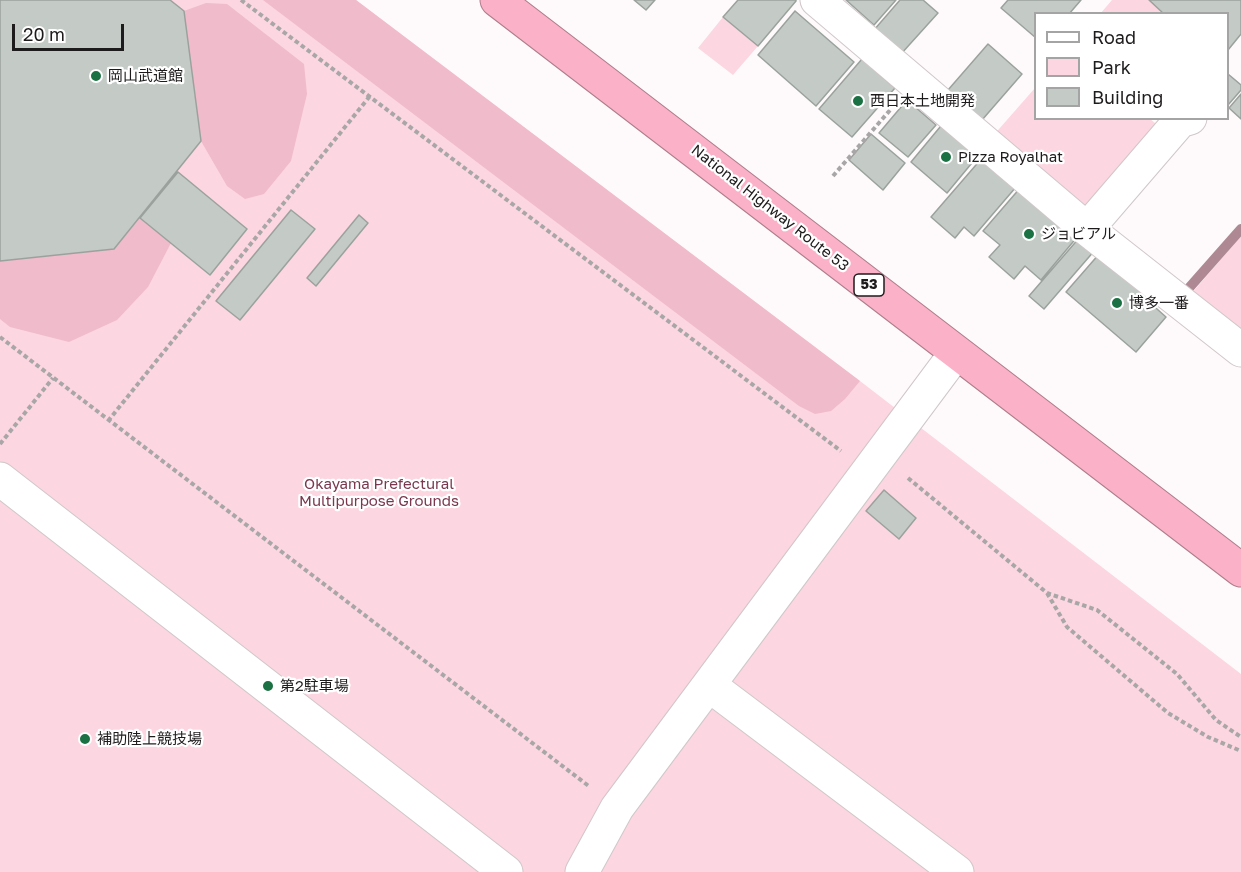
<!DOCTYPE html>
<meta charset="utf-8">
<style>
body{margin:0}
#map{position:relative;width:1241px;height:872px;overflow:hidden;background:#fefafb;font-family:"Golos Text",sans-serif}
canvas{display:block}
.legend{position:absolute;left:1034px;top:12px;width:195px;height:108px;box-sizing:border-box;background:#fff;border:2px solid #a5a4a4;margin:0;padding:8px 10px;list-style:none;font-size:18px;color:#1e1b1c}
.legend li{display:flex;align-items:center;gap:12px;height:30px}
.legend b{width:30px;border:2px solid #a5a4a4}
.scale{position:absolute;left:12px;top:24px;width:112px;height:27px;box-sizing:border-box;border:3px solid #1e1b1c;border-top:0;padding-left:8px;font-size:18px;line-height:21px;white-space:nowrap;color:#1e1b1c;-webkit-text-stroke:4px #fff;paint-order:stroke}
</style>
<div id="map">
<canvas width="1241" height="872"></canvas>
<ul class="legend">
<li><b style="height:8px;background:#fff"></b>Road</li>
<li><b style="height:16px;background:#fcd6e1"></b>Park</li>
<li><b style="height:16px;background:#c4cbc6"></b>Building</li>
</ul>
<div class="scale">20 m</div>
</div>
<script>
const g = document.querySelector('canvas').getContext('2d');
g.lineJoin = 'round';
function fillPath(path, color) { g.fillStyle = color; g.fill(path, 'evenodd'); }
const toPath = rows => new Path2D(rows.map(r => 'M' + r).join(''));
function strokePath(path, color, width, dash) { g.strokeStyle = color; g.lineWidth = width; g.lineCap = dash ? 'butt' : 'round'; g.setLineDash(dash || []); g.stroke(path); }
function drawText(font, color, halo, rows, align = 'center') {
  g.font = font + ' "Golos Text","Noto Sans JP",sans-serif'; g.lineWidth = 4.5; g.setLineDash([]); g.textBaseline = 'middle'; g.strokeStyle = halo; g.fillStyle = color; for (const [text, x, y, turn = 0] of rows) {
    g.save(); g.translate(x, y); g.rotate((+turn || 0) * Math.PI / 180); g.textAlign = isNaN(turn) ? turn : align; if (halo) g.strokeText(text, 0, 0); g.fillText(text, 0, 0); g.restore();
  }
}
const green = toPath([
 [0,0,356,0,860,381,1241,674,1241,872,0,872],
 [1112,0,1149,0,1164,13,1100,14],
 [723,17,758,46,733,75,698,48],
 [1035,88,1036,118,1150,119,1160,127,1083,216,992,137],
 [1241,236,1241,335,1191,294]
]);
const forest = toPath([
 [263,0,356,0,860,381,845,399,831,411,815,414,799,406],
 [206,3,227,4,304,64,307,94,291,161,264,194,245,199,227,186,201,141,184,11],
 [140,218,171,243,148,287,117,320,69,342,10,327,0,319,0,261,114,249]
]);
const stream = toPath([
 [1181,297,1241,229]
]);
const building = toPath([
 [0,0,170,0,184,11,201,141,114,249,0,261,0,0],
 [634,0,655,0,646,10,634,0],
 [738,0,796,0,796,1,758,46,723,17,738,0],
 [846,0,896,0,874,25,846,0],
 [900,0,923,0,938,13,901,54,874,30,900,0],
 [1008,0,1081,0,1069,14,1036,14,1036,38,1001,8,1008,0],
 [1149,0,1241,0,1241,34,1228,50,1228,14,1164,14,1149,0],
 [795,11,854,62,816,106,758,55,795,11],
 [988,44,1022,74,982,120,948,90,988,44],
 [862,59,895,88,852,137,819,109,862,59],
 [1228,74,1241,85,1241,90,1228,105,1228,74],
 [1241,94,1241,119,1229,108,1241,94],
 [907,100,936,125,908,157,879,133,907,100],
 [945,121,981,152,947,193,911,162,945,121],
 [871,134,905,163,883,190,849,160,871,134],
 [982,158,1016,187,974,236,964,227,955,238,931,217,982,158],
 [178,172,247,229,210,275,140,218,178,172],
 [1021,187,1078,236,1041,280,1025,266,1014,279,989,257,1000,245,983,231,1021,187],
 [291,210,315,229,240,320,216,301,291,210],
 [359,215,368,223,316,286,307,278,359,215],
 [1080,237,1095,250,1044,309,1029,296,1080,237],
 [1100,253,1151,296,1148,301,1166,317,1136,352,1066,292,1100,253],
 [884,490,916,518,899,539,866,511,884,490]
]);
const path = toPath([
 [241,0,841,451],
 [833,176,891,109],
 [0,337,590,787],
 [108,421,370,96],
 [0,444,53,378],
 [908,478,1047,593,1097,610,1177,674,1216,720,1241,737],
 [1047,593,1067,627,1168,713,1208,737,1241,751]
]);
const minor = toPath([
 [817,0,1087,229,1241,350],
 [1087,229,1180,121,1190,118],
 [0,479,506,872],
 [709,685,957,872],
 [582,872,617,808,956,353]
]);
const highway = toPath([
 [497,0,1241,570]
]);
const markers = [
 [96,76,6,"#1b7143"],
 [858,101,6,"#1b7143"],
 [946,157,6,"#1b7143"],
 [1029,234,6,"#1b7143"],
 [1117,303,6,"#1b7143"],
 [268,686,6,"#1b7143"],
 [85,739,6,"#1b7143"]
];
const shields = [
 [869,285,30]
];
const shieldNames = [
 ["53",869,285]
];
const poiNames = [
 ["岡山武道館",108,76],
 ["西日本土地開発",870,101],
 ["Pizza Royalhat",958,157],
 ["ジョビアル",1041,234],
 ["博多一番",1129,303],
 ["第2駐車場",280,686],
 ["補助陸上競技場",97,739]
];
const streetNames = [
 ["National Highway Route 53",770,208,38]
];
const parkNames = [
 ["Okayama Prefectural",379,484],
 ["Multipurpose Grounds",379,501]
];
fillPath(green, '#fcd6e1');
fillPath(forest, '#f0bbcb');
strokePath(stream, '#ae8994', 10);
fillPath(building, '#c4cbc6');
strokePath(building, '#9ba29d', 1.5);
strokePath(minor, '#d0c7c9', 35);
strokePath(highway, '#ae7d8c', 35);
strokePath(path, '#a9a6a7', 4, [4.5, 3]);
strokePath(minor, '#fff', 33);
strokePath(highway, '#fbb2c8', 33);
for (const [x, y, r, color] of markers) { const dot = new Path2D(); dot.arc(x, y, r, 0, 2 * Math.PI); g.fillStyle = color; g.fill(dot); strokePath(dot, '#fff', 2); }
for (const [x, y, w] of shields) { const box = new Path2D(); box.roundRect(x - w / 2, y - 11, w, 22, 4.5); g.fillStyle = '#fff'; g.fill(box); strokePath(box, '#1e1b1c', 1.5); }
drawText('bold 14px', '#1e1b1c', null, shieldNames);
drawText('15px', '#1e1b1c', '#fff', poiNames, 'left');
drawText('15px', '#1e1b1c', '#fff', streetNames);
drawText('15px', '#79384f', '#fff', parkNames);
</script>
